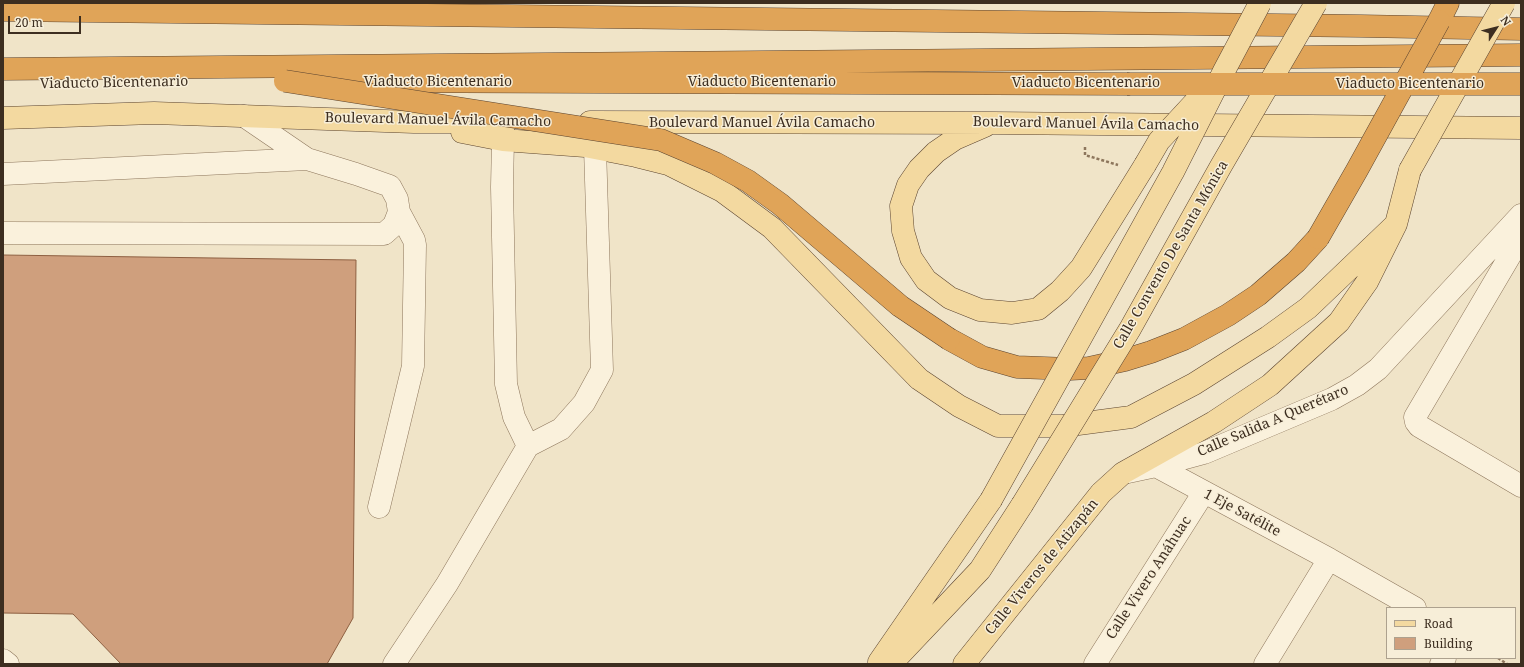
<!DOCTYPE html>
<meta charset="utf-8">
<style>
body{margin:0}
#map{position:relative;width:1524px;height:667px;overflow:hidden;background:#f0e4c8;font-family:"Noto Serif",serif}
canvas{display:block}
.frame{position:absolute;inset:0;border:4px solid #3d2e20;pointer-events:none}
.legend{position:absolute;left:1386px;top:607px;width:130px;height:52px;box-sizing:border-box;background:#f7eed8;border:1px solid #ada18e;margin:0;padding:5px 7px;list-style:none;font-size:12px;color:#3d2e20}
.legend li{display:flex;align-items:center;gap:8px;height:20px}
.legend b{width:20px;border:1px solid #ada18e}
.north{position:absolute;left:1476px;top:8px;width:40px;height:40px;-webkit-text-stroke:3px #f7eed8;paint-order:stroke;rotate:54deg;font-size:11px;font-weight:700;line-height:16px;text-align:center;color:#3d2e20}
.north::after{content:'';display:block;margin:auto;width:14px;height:18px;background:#3d2e20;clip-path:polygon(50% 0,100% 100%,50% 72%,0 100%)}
.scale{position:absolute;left:8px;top:16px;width:73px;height:18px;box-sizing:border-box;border:2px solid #3d2e20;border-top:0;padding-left:5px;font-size:12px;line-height:14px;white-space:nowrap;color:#3d2e20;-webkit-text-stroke:3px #f7eed8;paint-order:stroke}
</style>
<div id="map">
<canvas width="1524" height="667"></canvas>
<div class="frame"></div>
<ul class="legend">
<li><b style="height:5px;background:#f3d9a0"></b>Road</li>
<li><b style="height:11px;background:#cf9f7d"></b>Building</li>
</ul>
<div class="north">N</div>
<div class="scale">20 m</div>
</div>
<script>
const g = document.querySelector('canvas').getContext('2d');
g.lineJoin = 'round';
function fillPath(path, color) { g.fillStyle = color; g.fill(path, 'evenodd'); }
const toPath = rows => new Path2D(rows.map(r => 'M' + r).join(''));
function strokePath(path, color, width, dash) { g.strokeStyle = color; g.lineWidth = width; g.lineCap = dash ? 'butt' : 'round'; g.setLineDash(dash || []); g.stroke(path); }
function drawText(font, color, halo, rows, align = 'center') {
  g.font = font + ' "Noto Serif",serif'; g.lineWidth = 3; g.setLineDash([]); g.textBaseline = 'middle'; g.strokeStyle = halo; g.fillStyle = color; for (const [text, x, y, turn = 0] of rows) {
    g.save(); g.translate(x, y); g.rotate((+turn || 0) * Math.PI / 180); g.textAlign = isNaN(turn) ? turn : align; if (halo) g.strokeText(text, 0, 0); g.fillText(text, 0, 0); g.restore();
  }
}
const building = toPath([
 [3,255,356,260,353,618,327,664,121,664,73,614,3,613,3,255]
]);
const path = toPath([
 [1085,147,1085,155,1118,165],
 [1498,658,1507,664]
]);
const minor = toPath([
 [503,140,502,187,506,384,514,417,528,446],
 [3,174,307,159],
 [3,233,384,234,394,225,399,212,397,199,390,186,356,174,307,159,244,116],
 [1521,237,1415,417,1416,422,1419,426,1521,486],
 [1156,466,1329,559,1415,608],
 [1128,472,1156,466,1204,453,1332,399,1357,385,1378,369,1521,215],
 [379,507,413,366,415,245,414,240,399,212],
 [3,660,8,664],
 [394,664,447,584,528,446,561,429,584,403,602,370,595,148],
 [1095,664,1204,492],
 [1265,664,1329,559],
 [1441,664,1445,658]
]);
const major = toPath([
 [3,118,154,113,414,122,506,122],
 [590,122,993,123,1521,128],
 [985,126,955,139,936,152,919,169,908,185,901,206,903,231,911,258,926,280,950,298,980,310,1012,313,1038,309,1060,291,1081,268,1145,165],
 [462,132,503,140,585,146,636,156,668,164,722,191,772,228,919,379,959,406,998,426,1063,426,1131,417,1194,384,1268,337,1308,308,1396,224],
 [879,662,991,500],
 [891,664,980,570,1022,505],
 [964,664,1101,493,1123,473,1214,422,1270,385,1339,322,1367,282,1396,224,1410,170]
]);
const highway = toPath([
 [3,10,1361,26,1521,29],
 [1439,21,1448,3],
 [3,69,1521,55],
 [328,81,1127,84],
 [949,339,982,357,1017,367,1070,369,1089,368,1125,360,1151,352,1184,339,1228,315,1258,295,1296,262,1318,238]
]);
const majorBridge = toPath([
 [1145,165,1159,141,1207,89],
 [1410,170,1504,3],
 [991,500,1173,172,1224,71,1260,3],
 [1022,505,1130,329,1221,166,1316,3]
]);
const highwayBridge = toPath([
 [285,81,661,140,715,163,748,181,780,204,900,306,949,339],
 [1127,84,1521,84],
 [1318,238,1357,170,1439,21]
]);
const streetNames = [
 ["Viaducto Bicentenario",438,82],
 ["Viaducto Bicentenario",762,82],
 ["Viaducto Bicentenario",114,83,-1],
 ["Viaducto Bicentenario",1086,83],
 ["Viaducto Bicentenario",1410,84],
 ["Boulevard Manuel Ávila Camacho",438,120,1],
 ["Boulevard Manuel Ávila Camacho",762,123],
 ["Boulevard Manuel Ávila Camacho",1086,124,1],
 ["Calle Convento De Santa Mónica",1171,255,-60],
 ["Calle Salida A Querétaro",1273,421,-23],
 ["1 Eje Satélite",1242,513,28],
 ["Calle Viveros de Atizapán",1042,567,-51],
 ["Calle Vivero Anáhuac",1149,578,-57]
];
fillPath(building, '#cf9f7d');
strokePath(building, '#8d5f41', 1);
strokePath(minor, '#8d765c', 23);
strokePath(major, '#5b4430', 23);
strokePath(highway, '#5b4430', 23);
strokePath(path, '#8d765c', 2.5, [3, 2]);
strokePath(minor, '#faf1dc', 22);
strokePath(major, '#f3d9a0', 22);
strokePath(highway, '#e0a458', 22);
strokePath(majorBridge, '#5b4430', 23, []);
strokePath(highwayBridge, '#5b4430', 23, []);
strokePath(majorBridge, '#f3d9a0', 22);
strokePath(highwayBridge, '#e0a458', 22);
drawText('14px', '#3d2e20', '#f7eed8', streetNames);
</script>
